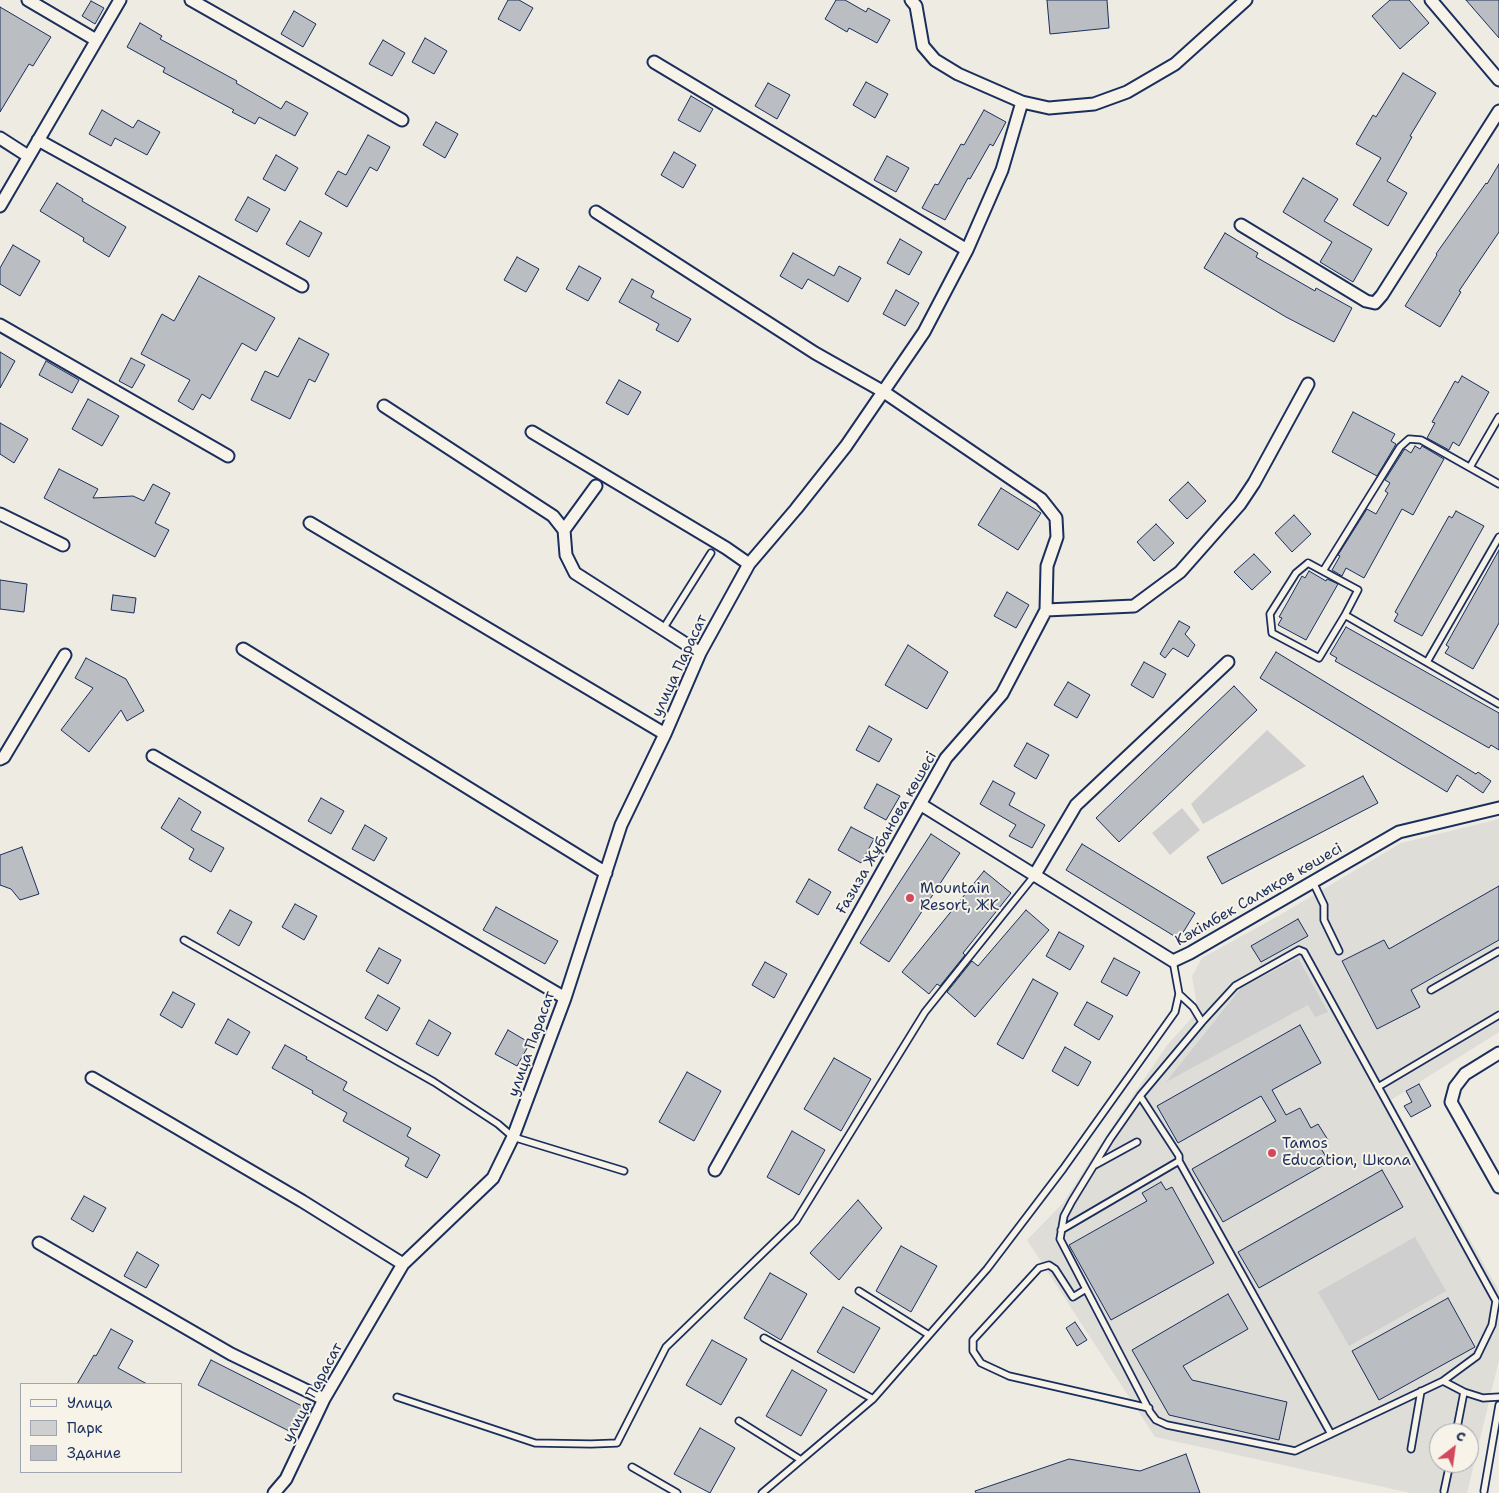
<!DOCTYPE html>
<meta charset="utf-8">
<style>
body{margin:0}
#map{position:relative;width:1499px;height:1493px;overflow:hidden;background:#eeebe2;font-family:"Shantell Sans",sans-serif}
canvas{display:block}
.legend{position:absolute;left:20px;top:1383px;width:162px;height:90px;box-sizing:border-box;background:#f7f3e8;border:1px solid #9fa5b1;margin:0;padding:6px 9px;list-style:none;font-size:15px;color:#1b2f5e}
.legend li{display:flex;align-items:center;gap:10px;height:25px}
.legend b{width:25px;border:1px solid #9fa5b1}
.north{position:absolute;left:1429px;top:1423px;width:50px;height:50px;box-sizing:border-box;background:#f7f3e8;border:1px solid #9fa5b1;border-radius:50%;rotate:30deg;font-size:14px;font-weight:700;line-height:20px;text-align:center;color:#1b2f5e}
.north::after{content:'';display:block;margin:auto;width:18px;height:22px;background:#d1495b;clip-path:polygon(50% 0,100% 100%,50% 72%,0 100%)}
</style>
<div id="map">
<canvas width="1499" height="1493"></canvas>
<ul class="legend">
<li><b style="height:6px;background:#f7f3e8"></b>Улица</li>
<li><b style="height:14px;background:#cfcfcf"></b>Парк</li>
<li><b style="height:14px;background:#babdc2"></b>Здание</li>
</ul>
<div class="north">С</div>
</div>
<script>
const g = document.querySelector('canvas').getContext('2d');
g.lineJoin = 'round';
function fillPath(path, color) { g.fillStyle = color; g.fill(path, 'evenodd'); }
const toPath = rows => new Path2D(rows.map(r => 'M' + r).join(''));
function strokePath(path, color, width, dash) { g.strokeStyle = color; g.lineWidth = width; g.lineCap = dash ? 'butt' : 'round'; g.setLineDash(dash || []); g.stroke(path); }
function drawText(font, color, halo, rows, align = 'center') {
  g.font = font + ' "Shantell Sans",sans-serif'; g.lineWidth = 4; g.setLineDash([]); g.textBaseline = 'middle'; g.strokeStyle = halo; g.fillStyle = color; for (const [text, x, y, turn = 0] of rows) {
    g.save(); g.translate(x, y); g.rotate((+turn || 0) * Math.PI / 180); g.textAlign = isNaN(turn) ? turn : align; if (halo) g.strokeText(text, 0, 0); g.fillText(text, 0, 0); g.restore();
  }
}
const built = toPath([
 [1499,819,1499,1032,1391,1100,1499,1291,1499,1360,1467,1493,1411,1493,1155,1437,1027,1240,1063,1203,1119,1116,1168,1044,1198,1011,1192,976,1202,958,1280,915,1401,843],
 [1439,1433,1469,1433,1469,1463,1439,1463]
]);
const green = toPath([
 [1267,730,1306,766,1203,824,1191,804],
 [1182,808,1200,830,1170,855,1152,833],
 [1298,958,1328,1012,1315,1017,1308,1005,1166,1082,1241,988],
 [1415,1237,1446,1291,1349,1346,1318,1292]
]);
const building = toPath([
 [508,0,519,0,533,8,520,31,498,19,508,0],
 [836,0,845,0,866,12,868,8,890,20,877,43,849,28,847,32,825,19,836,0],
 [1047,0,1107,0,1109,28,1050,34,1047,0],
 [1390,0,1409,0,1429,23,1400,49,1372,16,1390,0],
 [1466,0,1499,0,1499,38,1466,0],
 [91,1,104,8,95,24,82,16,91,1],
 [0,7,51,37,33,66,29,64,0,112,0,7],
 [294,11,316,24,303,47,281,34,294,11],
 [140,23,162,36,160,39,237,81,236,83,281,109,286,101,308,113,295,136,259,117,255,124,232,112,234,110,163,72,165,68,127,47,140,23],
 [425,38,447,51,434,74,412,62,425,38],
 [383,40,405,53,392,76,369,64,383,40],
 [1403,73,1436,93,1410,136,1412,137,1387,181,1407,193,1388,226,1353,205,1381,158,1356,144,1373,115,1376,117,1403,73],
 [866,82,888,94,875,118,853,105,866,82],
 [768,83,790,95,777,119,755,106,768,83],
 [691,96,713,109,700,132,678,120,691,96],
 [102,110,133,128,138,120,160,132,147,155,115,138,111,146,89,134,102,110],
 [984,110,1006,122,993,146,990,144,970,179,968,178,945,220,922,208,935,184,938,185,961,144,964,145,984,110],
 [436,122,458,134,445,158,423,145,436,122],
 [368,135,390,147,377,171,370,167,347,207,325,194,338,171,346,175,368,135],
 [674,152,696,165,683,188,661,175,674,152],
 [276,155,298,168,285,191,263,179,276,155],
 [887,156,909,168,896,192,874,180,887,156],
 [1499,164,1499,232,1459,291,1461,292,1440,327,1405,306,1437,255,1436,254,1486,183,1487,184,1499,164],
 [1303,178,1338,199,1324,221,1372,249,1353,282,1320,262,1332,242,1283,212,1303,178],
 [57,183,83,199,82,201,126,227,109,257,83,241,84,238,40,211,57,183],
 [248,197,270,209,257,232,235,220,248,197],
 [300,221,322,233,309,257,286,244,300,221],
 [1225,233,1258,253,1256,257,1315,291,1316,288,1352,308,1334,342,1286,317,1204,268,1225,233],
 [900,239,922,252,909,275,887,263,900,239],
 [13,245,40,261,20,296,0,284,0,268,13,245],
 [793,253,834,276,839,266,861,278,848,302,808,279,802,289,780,276,793,253],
 [517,257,539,269,526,292,504,280,517,257],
 [579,266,601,278,588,301,566,289,579,266],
 [199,276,275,318,256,351,242,343,210,399,202,394,193,410,178,401,190,380,141,354,162,314,174,321,199,276],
 [632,279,654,291,651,297,691,319,678,342,656,330,659,324,619,302,632,279],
 [896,290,919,303,905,326,883,314,896,290],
 [299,338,329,354,315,382,309,379,290,419,251,400,265,371,278,377,299,338],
 [0,352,15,361,0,388,0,352],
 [131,358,145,365,132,388,119,381,131,358],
 [46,361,79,380,72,393,39,375,46,361],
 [1462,376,1489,392,1459,446,1453,442,1449,450,1427,438,1435,423,1432,422,1440,408,1455,381,1458,383,1462,376],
 [619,380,641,392,628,415,606,403,619,380],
 [88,399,119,416,102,446,72,429,88,399],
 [1353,412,1395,434,1391,441,1396,444,1377,476,1332,452,1353,412],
 [0,423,28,439,14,463,0,454,0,423],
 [1415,446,1420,449,1422,446,1444,459,1413,515,1402,509,1364,578,1346,568,1342,576,1332,570,1340,556,1338,555,1367,509,1376,514,1388,493,1385,491,1390,483,1385,480,1404,450,1405,449,1411,453,1415,446],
 [59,469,98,489,93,498,133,496,144,501,153,484,170,493,155,523,169,530,155,557,44,498,59,469],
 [1188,482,1206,501,1187,519,1169,500,1188,482],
 [1001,488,1041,513,1018,550,978,525,1001,488],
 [1456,511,1484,526,1422,636,1394,621,1398,614,1395,612,1449,516,1452,518,1456,511],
 [1294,515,1311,534,1292,552,1275,533,1294,515],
 [1156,524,1174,543,1154,561,1137,542,1156,524],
 [1499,550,1499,623,1473,669,1445,653,1449,647,1446,645,1499,550],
 [1254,554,1271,572,1252,590,1234,572,1254,554],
 [1309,571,1326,581,1327,579,1338,584,1306,640,1278,625,1282,618,1279,617,1287,603,1302,576,1305,578,1309,571],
 [0,580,27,584,24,612,0,609,0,580],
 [1007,592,1029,605,1016,628,994,616,1007,592],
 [113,595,136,598,134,613,111,610,113,595],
 [1179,621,1190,627,1185,634,1195,645,1188,657,1173,648,1165,658,1160,654,1179,621],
 [1346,627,1499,713,1499,750,1491,745,1489,748,1335,661,1337,658,1330,654,1346,627],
 [908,645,948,672,927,709,885,685,908,645],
 [1276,652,1476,774,1478,772,1491,781,1483,793,1457,775,1447,792,1260,678,1276,652],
 [86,658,126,679,144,711,127,721,121,710,89,752,61,730,93,688,75,678,86,658],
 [1144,662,1166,674,1153,698,1131,685,1144,662],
 [1068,682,1090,695,1077,718,1054,705,1068,682],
 [1234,686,1257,710,1119,842,1096,818,1234,686],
 [869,726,892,739,879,762,856,750,869,726],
 [1027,743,1049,755,1036,779,1014,766,1027,743],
 [1363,776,1378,803,1222,884,1207,857,1363,776],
 [993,781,1015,793,1009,805,1045,825,1032,848,1009,836,1016,825,980,804,993,781],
 [877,784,900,796,886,820,864,808,877,784],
 [179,798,201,812,191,830,224,848,211,872,189,859,194,849,161,828,179,798],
 [321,798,344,811,331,834,308,821,321,798],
 [365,825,387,838,374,861,352,849,365,825],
 [851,827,874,839,861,863,838,850,851,827],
 [931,834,960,853,889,962,860,943,931,834],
 [1082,844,1195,913,1179,939,1066,870,1082,844],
 [22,847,39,894,20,900,11,889,0,885,0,855,22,847],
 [984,871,1011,893,963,953,965,955,940,986,937,984,929,994,902,972,984,871],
 [809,879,831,892,818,915,796,902,809,879],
 [1499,886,1499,940,1411,990,1420,1007,1377,1029,1342,961,1384,940,1389,949,1499,886],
 [295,904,317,916,304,940,282,927,295,904],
 [496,907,558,941,545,964,483,930,496,907],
 [230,910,252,922,239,946,217,933,230,910],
 [1026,910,1049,930,975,1017,947,992,972,961,978,966,1026,910],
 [1298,919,1308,936,1261,962,1251,946,1298,919],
 [1059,932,1084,946,1070,970,1046,956,1059,932],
 [379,948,401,960,388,984,366,971,379,948],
 [1114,958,1140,972,1127,996,1101,982,1114,958],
 [765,962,787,974,774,998,752,985,765,962],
 [1033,979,1058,993,1023,1059,997,1044,1033,979],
 [173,992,195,1004,182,1028,160,1015,173,992],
 [378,995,400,1008,387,1031,365,1018,378,995],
 [1087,1002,1113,1016,1099,1040,1074,1025,1087,1002],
 [228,1019,250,1032,237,1055,215,1043,228,1019],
 [429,1020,451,1033,438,1056,416,1044,429,1020],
 [1300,1025,1321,1063,1272,1090,1286,1115,1300,1108,1311,1128,1318,1124,1328,1140,1319,1145,1329,1162,1223,1222,1192,1169,1276,1121,1261,1096,1178,1143,1157,1106,1300,1025],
 [508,1030,530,1043,517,1066,495,1054,508,1030],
 [285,1045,307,1057,306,1059,347,1082,343,1090,411,1128,407,1136,440,1155,427,1178,405,1166,409,1158,343,1121,347,1113,312,1093,313,1091,272,1068,285,1045],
 [1065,1047,1091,1062,1078,1086,1052,1071,1065,1047],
 [834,1058,871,1079,841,1131,804,1109,834,1058],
 [687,1072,721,1091,694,1141,659,1122,687,1072],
 [1419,1084,1431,1106,1411,1117,1404,1106,1412,1102,1406,1091,1419,1084],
 [792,1131,825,1150,799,1195,767,1177,792,1131],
 [1382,1170,1403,1207,1259,1288,1238,1252,1382,1170],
 [1161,1182,1166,1190,1172,1187,1214,1263,1111,1320,1069,1245,1147,1201,1142,1193,1161,1182],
 [84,1196,106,1208,93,1232,71,1219,84,1196],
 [858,1200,882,1228,839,1280,810,1253,858,1200],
 [901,1246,937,1266,911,1312,876,1291,901,1246],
 [137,1252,159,1265,146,1288,124,1276,137,1252],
 [770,1273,807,1294,781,1340,744,1318,770,1273],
 [1228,1294,1248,1329,1183,1366,1192,1380,1287,1402,1279,1440,1169,1415,1132,1350,1228,1294],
 [1448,1298,1475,1347,1379,1400,1352,1351,1448,1298],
 [843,1307,880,1328,854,1373,817,1352,843,1307],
 [1075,1322,1087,1340,1077,1346,1066,1328,1075,1322],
 [111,1329,133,1341,118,1368,147,1384,77,1384,94,1355,96,1356,111,1329],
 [712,1340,747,1359,721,1405,686,1385,712,1340],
 [211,1360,304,1407,291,1432,198,1385,211,1360],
 [792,1370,827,1390,801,1436,766,1416,792,1370],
 [700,1428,735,1448,710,1493,674,1474,700,1428],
 [1186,1454,1200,1493,976,1493,975,1491,1069,1459,1140,1471,1186,1454]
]);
const service = toPath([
 [1470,467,1499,417],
 [1308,563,1358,590,1345,615,1319,658,1272,633,1270,614,1296,573,1308,563],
 [1323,571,1400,447,1409,439,1421,440,1499,484],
 [1345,615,1499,704],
 [663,629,711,553],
 [1427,662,1499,537],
 [1313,882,1324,905,1324,920,1339,951],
 [184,940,434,1082,498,1124,513,1137,624,1171],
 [1299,950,1304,952,1496,1301,1492,1325,1477,1356,1443,1381,1295,1451,1167,1425,1156,1420,1150,1412,1060,1239,1064,1216,1072,1201,1110,1139,1140,1096,1202,1022,1235,986,1299,950],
 [1431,990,1499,951],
 [1179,994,1193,1007,1202,1022],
 [1378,1087,1499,1015],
 [1179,1161,1331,1434],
 [1095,1165,1137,1142],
 [1061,1230,1179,1161,1179,1156,1140,1096],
 [1086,1289,1073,1297,1055,1269,1049,1265,1039,1268,973,1340,973,1351,981,1363,1009,1376,1149,1408],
 [859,1291,929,1335],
 [764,1338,873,1399],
 [1443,1381,1464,1392,1483,1398,1499,1397],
 [397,1397,535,1443,591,1444,617,1443,666,1347,796,1221,925,1012,1034,876],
 [739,1421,801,1460],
 [1456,1433,1464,1392],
 [1411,1449,1421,1391],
 [632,1467,677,1493],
 [1444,1491,1450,1463],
 [1484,1491,1499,1405],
 [762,1493,873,1399,987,1269,1063,1169,1175,1012,1179,994,1173,961]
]);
const minor = toPath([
 [28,0,96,40],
 [191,0,402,120],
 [911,0,916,6,923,46,935,60,958,74,1022,102,1049,108,1094,104,1127,92,1175,64,1246,0],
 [1431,0,1499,80],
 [654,62,967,250],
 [0,138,28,156],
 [38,140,302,286],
 [0,206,120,0],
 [596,212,815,353,884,392,1041,499,1056,518,1057,537,1047,566,1046,610],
 [1241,225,1366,301,1375,303,1382,295,1499,111],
 [0,325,228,456],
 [384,406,553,516,564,530,566,555,575,573,700,653],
 [532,432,726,548,749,564],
 [0,514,63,545],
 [310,523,665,734],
 [564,530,596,486],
 [243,649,606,873],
 [153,756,565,998],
 [0,759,4,757,65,655],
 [920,804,1173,961,1190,953,1399,832,1499,808],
 [1034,876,1076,805,1228,662],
 [1499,1053,1465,1074,1455,1087,1451,1102,1499,1187],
 [92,1078,302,1201,403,1264],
 [715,1170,946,758,1002,694,1046,610,1134,606,1180,572,1240,504,1254,483,1308,384],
 [39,1243,231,1354,324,1399],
 [274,1493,286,1479,324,1399,403,1264,493,1178,513,1137,565,998,621,825,665,734,700,653,749,564,796,509,846,446,924,332,967,250,1002,170,1022,102]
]);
const markers = [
 [910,898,5,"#d1495b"],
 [1272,1153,5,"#d1495b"]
];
const streetNames = [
 ["улица Парасат",680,666,-65],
 ["Ғазиза Жұбанова көшесі",887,833,-60],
 ["Кәкімбек Салықов көшесі",1259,895,-30],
 ["улица Парасат",532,1044,-70],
 ["улица Парасат",313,1393,-62]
];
const poiNames = [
 ["Mountain",920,889],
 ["Resort, ЖК",920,906],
 ["Tamos",1282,1144],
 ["Education, Школа",1282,1161]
];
fillPath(built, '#deddd8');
fillPath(green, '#cfcfcf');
fillPath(building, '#babdc2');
strokePath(building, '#1b2f5e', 1);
strokePath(service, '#1b2f5e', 9);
strokePath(minor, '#1b2f5e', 15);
strokePath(service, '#f7f3e8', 5.5);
strokePath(minor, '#f7f3e8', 11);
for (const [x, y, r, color] of markers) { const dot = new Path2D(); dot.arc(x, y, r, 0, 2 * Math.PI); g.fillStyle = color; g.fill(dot); strokePath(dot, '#f7f3e8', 2); }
drawText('15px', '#1b2f5e', '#f7f3e8', streetNames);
drawText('15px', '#1b2f5e', '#f7f3e8', poiNames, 'left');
</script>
